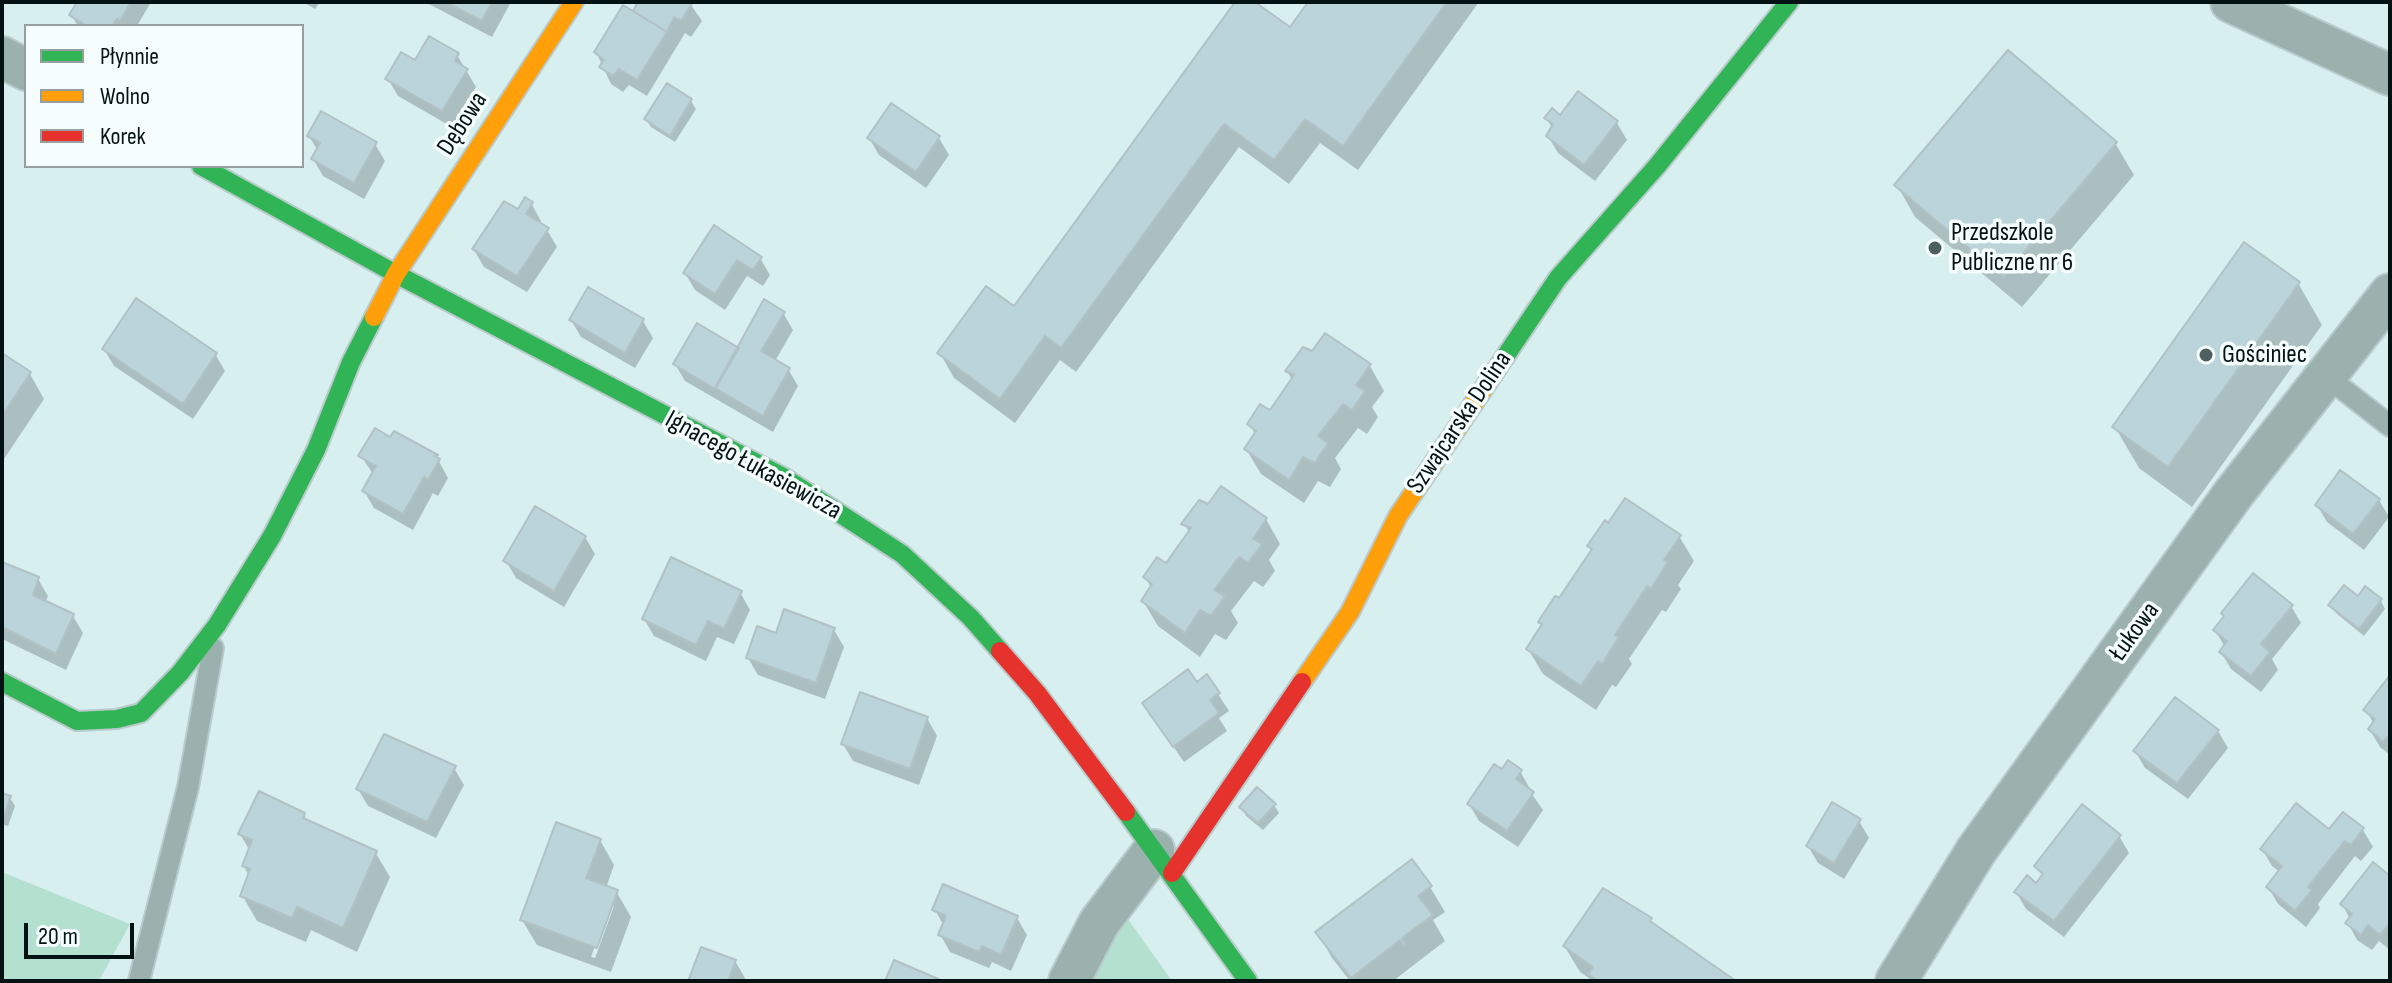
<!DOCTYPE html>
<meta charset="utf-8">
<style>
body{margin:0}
#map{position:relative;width:2392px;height:983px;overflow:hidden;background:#d8eff0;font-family:"Sofia Sans Condensed",sans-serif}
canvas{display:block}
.frame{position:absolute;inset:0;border:4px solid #041213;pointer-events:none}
.legend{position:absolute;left:24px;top:24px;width:280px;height:144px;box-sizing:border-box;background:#f5fdfd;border:2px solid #959f9f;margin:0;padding:10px 14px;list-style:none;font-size:24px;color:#041213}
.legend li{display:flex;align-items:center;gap:16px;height:40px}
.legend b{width:40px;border:2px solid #959f9f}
.scale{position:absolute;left:24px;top:923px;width:110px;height:36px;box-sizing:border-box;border:4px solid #041213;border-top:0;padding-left:10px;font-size:24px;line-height:28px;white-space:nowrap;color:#041213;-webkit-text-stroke:6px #f5fdfd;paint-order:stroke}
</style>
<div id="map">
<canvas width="2392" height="983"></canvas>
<div class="frame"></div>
<ul class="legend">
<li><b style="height:10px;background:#30b455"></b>Płynnie</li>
<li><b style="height:10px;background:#ff9f0a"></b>Wolno</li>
<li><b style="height:10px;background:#e5322d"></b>Korek</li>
</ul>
<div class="scale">20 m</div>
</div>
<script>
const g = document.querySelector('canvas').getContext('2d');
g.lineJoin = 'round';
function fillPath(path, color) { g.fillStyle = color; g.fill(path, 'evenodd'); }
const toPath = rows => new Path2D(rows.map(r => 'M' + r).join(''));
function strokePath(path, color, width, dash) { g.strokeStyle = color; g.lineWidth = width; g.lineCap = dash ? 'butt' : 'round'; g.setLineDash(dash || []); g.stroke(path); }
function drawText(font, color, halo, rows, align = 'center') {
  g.font = font + ' "Sofia Sans Condensed",sans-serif'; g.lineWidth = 7; g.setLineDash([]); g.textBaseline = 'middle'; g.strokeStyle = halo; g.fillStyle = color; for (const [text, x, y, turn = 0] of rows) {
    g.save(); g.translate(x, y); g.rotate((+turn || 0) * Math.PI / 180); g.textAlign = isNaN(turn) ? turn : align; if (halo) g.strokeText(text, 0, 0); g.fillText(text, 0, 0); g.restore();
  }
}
const green = toPath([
 [2,872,130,924,99,981,2,981],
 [1123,912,1172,981,1090,981]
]);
const shadow = toPath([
 [79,2,151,2,137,26,78,26,71,15],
 [303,2,320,2,315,9],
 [425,2,511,2,492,37],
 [641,2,689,2,702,21,691,37,685,33,647,96,629,85,623,92,611,84,596,52,634,14],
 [1237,2,1252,2,1290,30,1310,2,1479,2,1358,170,1320,143,1289,184,1239,147,1076,372,1060,360,1015,423,954,378,940,353,1015,309],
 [457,55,476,87,452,127,398,96,388,79,416,63],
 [667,86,691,101,696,109,675,142,651,127,646,119],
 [1579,94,1617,123,1627,140,1595,181,1558,153,1548,136,1552,128,1547,118,1561,118],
 [309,136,375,144,385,161,364,199,323,176,313,159,318,151],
 [869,138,939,138,949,155,926,188,879,155],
 [2115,143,2134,175,2022,307,1915,217,1897,185],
 [531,203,541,221,539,224,547,230,557,247,527,292,484,267,474,250],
 [714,228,760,258,770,275,763,286,747,276,725,310,695,290,685,273],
 [2298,283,2322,325,2192,507,2139,468,2115,427],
 [783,313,793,330,775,361,788,369,798,386,773,432,685,381,675,364,740,350],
 [571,320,643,321,653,338,635,368,581,337],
 [104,349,215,354,225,371,193,419,114,366],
 [2,356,30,374,44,399,2,462],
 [1370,366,1384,391,1372,407,1378,417,1367,434,1358,428,1335,458,1341,469,1330,487,1318,481,1304,503,1261,474,1246,449,1256,435,1249,424,1270,413,1293,381,1287,371],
 [395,433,436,456,448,478,438,496,433,493,413,530,374,508,364,491,373,474,361,456,391,439],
 [2379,500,2389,517,2364,550,2327,522,2317,505],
 [1266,519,1280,544,1269,560,1275,571,1263,587,1254,581,1231,611,1238,623,1226,640,1215,634,1200,657,1158,626,1143,601,1152,589,1145,577,1167,566,1190,533,1184,524],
 [1679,536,1694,561,1678,585,1681,589,1666,612,1662,610,1629,659,1632,664,1616,687,1612,685,1596,710,1543,674,1528,649,1543,626,1540,622,1560,601,1592,552,1589,547],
 [585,537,595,554,564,607,516,578,506,561],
 [2,564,38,579,48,596,45,603,73,616,83,633,66,670,2,639],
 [740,592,750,610,734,644,717,637,706,661,654,636,644,619],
 [2358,599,2381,601,2385,609,2364,636,2336,613,2331,605],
 [2291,606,2301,623,2272,659,2278,670,2261,692,2231,669,2221,652,2225,647,2215,630],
 [834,630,844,647,825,699,758,675,748,658,777,635],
 [1207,677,1229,711,1219,718,1227,731,1184,762,1144,704,1196,685],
 [2390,678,2390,755,2380,747,2370,730,2374,724,2366,710],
 [927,718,937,736,919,785,853,761,843,744],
 [2218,731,2228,748,2188,799,2145,768,2135,751],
 [454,768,464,785,436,838,368,806,358,789],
 [1520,771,1530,789,1529,790,1543,810,1518,847,1479,821,1469,804,1503,772],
 [2,795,10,798,15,806,8,826,2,824],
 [1274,805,1279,813,1263,830,1246,816,1242,807],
 [304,815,309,823,375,852,390,877,357,952,311,930,306,942,257,921,242,895,249,876,244,866,250,851,240,834],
 [1859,821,1869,838,1844,879,1818,863,1808,846],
 [2363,830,2373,847,2361,861,2355,856,2318,904,2320,908,2306,927,2278,904,2268,887,2280,872,2272,866,2262,849,2329,831],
 [2119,836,2129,853,2064,937,2026,909,2016,892,2037,886,2043,877,2037,866],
 [600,840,614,865,606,888,616,891,631,917,611,972,537,945,522,920],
 [610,906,614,906,595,958,591,957],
 [1411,862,1430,887,1445,912,1433,920,1445,941,1393,981,1350,981,1332,958,1318,933],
 [2390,878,2390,950,2379,941,2372,950,2357,940,2348,923,2350,919,2342,904],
 [935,910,1017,918,1027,935,1011,971,992,962,989,968,950,952,940,934,944,926],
 [1650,920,1654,926,1732,981,1593,981,1580,972,1565,947],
 [735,961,745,978,744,981,690,981]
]);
const building = toPath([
 [77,2,131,2,120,21,117,19,112,26,87,26,69,15,77,2],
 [445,2,492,2,482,21,445,2],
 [638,2,693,2,681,21,674,17,667,32,633,11,638,2],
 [1235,2,1255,2,1290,27,1308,2,1447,2,1343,146,1305,119,1274,160,1224,124,1061,348,1045,336,1000,399,937,353,986,286,1014,306,1235,2],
 [623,5,667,32,637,80,619,69,613,76,599,67,604,60,594,52,623,5],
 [429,36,459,53,455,61,468,69,442,111,385,79,401,52,415,60,429,36],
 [2008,50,2117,142,2003,277,1894,185,2008,50],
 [667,83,692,99,670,136,644,119,667,83],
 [1578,91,1618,121,1584,165,1546,136,1553,124,1544,118,1552,108,1560,115,1578,91],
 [891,103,940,136,916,172,867,138,891,103],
 [321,111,377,142,354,183,311,159,320,143,307,136,321,111],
 [525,197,533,202,526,214,549,228,517,276,472,249,504,201,518,209,525,197],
 [714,225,762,257,753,270,737,260,715,294,683,273,714,225],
 [2244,242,2300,282,2168,467,2112,427,2244,242],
 [588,287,644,319,625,353,569,320,588,287],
 [136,298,217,353,183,404,102,349,136,298],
 [764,299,785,312,761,351,790,368,763,416,715,388,764,299],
 [697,323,739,348,715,389,673,364,697,323],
 [1325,333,1371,364,1356,385,1365,391,1352,410,1343,404,1318,436,1328,443,1315,463,1303,457,1289,480,1244,449,1256,431,1247,424,1260,404,1270,410,1294,375,1285,371,1303,347,1312,351,1325,333],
 [2,353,31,372,2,416,2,353],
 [375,428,390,437,394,431,438,455,435,456,440,459,428,480,424,477,403,514,362,491,376,466,358,456,375,428],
 [2340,470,2380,499,2353,534,2315,505,2340,470],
 [1221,486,1267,518,1253,539,1262,544,1248,563,1239,557,1214,590,1225,596,1211,616,1200,610,1185,633,1141,601,1152,584,1143,577,1157,557,1166,563,1191,528,1181,524,1199,500,1208,504,1221,486],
 [1625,498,1681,535,1664,560,1668,562,1651,589,1647,586,1615,635,1619,637,1602,664,1598,661,1581,686,1526,649,1542,624,1538,622,1555,596,1559,598,1592,549,1587,546,1605,520,1608,523,1625,498],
 [535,506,586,536,554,591,503,561,535,506],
 [671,557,742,591,724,629,708,621,696,645,642,619,671,557],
 [2,562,39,577,33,595,74,614,56,654,2,627,2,562],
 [2253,573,2293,605,2261,644,2270,652,2251,676,2219,652,2227,641,2213,630,2224,616,2221,613,2253,573],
 [2344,585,2358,596,2365,586,2382,599,2359,629,2328,605,2344,585],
 [784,609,835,628,816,683,746,658,757,626,776,633,784,609],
 [1188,669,1197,682,1207,674,1220,693,1210,700,1219,713,1173,747,1142,703,1188,669],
 [2390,675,2390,734,2383,742,2368,729,2375,719,2363,710,2390,675],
 [860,692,928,717,910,769,841,744,860,692],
 [2175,697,2219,730,2177,783,2133,751,2175,697],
 [384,734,456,766,427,822,356,789,384,734],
 [1508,760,1522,770,1516,779,1534,792,1507,831,1467,804,1494,764,1502,769,1508,760],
 [1257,787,1276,804,1258,823,1239,807,1257,787],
 [259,791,305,813,303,818,377,851,343,928,297,907,292,918,240,896,250,869,242,866,252,840,238,834,259,791],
 [2,793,11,796,3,819,2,818,2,793],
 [1832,802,1861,819,1834,863,1806,846,1832,802],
 [2296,803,2329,829,2343,812,2364,828,2351,845,2345,841,2308,887,2312,890,2295,911,2266,887,2282,866,2260,849,2296,803],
 [2082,804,2121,835,2054,921,2014,892,2027,875,2036,883,2043,874,2034,866,2082,804],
 [556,822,601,839,586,878,618,890,597,948,520,920,556,822],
 [1412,859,1432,886,1418,896,1433,915,1402,938,1406,944,1404,946,1400,940,1351,978,1315,932,1412,859],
 [2373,862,2390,876,2390,923,2380,935,2368,925,2361,935,2345,923,2352,914,2340,904,2373,862],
 [943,884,1018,916,1001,955,982,946,979,952,938,935,946,916,932,910,943,884],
 [1603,888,1652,918,1650,921,1736,981,1598,981,1588,974,1593,967,1563,946,1603,888],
 [701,947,736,960,728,981,688,981,701,947],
 [894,960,943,981,885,981,894,960]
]);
const lane = toPath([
 [2326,376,2390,426],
 [139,981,188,787,213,648]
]);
const street = toPath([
 [2231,2,2390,75],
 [2,57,26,70],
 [1069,981,1099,923,1154,850],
 [1896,981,1976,851,2234,493,2390,294]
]);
const fast = toPath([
 [201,166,396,274,785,478,902,554,971,618,1000,651],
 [1488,382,1558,278,1657,166,1789,2],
 [2,682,77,721,117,719,141,713,180,673,217,625,272,536,316,450,351,362,374,317],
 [1126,812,1248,981]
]);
const slow = toPath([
 [374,317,396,274,574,2],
 [1302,682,1350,612,1398,516,1488,382]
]);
const jam = toPath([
 [1000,651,1037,693,1126,812],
 [1172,873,1302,682]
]);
const markers = [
 [1935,248,8,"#4e5f60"],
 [2206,355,8,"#4e5f60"]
];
const streetNames = [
 ["Dębowa",463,124,-57],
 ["Szwajcarska Dolina",1460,423,-56],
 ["Ignacego Łukasiewicza",753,466,29],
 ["Łukowa",2135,632,-54]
];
const poiNames = [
 ["Przedszkole",1951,233],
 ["Publiczne nr 6",1951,263],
 ["Gościniec",2222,355]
];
fillPath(green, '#b4e0d0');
fillPath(shadow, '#0003');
fillPath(building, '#bad4da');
strokePath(building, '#b1c1c5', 2);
strokePath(lane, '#b8cacb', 24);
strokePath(street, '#b8cacb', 44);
strokePath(fast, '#b8cacb', 22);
strokePath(slow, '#b8cacb', 22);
strokePath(jam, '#b8cacb', 22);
strokePath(lane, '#9ab1ae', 20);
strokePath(street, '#9ab1ae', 40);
strokePath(fast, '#30b455', 18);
strokePath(slow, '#ff9f0a', 18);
strokePath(jam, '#e5322d', 18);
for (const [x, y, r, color] of markers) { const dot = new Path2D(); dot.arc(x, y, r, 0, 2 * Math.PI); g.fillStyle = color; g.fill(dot); strokePath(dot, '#f5fdfd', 3); }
drawText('26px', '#041213', '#f5fdfd', streetNames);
drawText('26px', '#041213', '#f5fdfd', poiNames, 'left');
</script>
